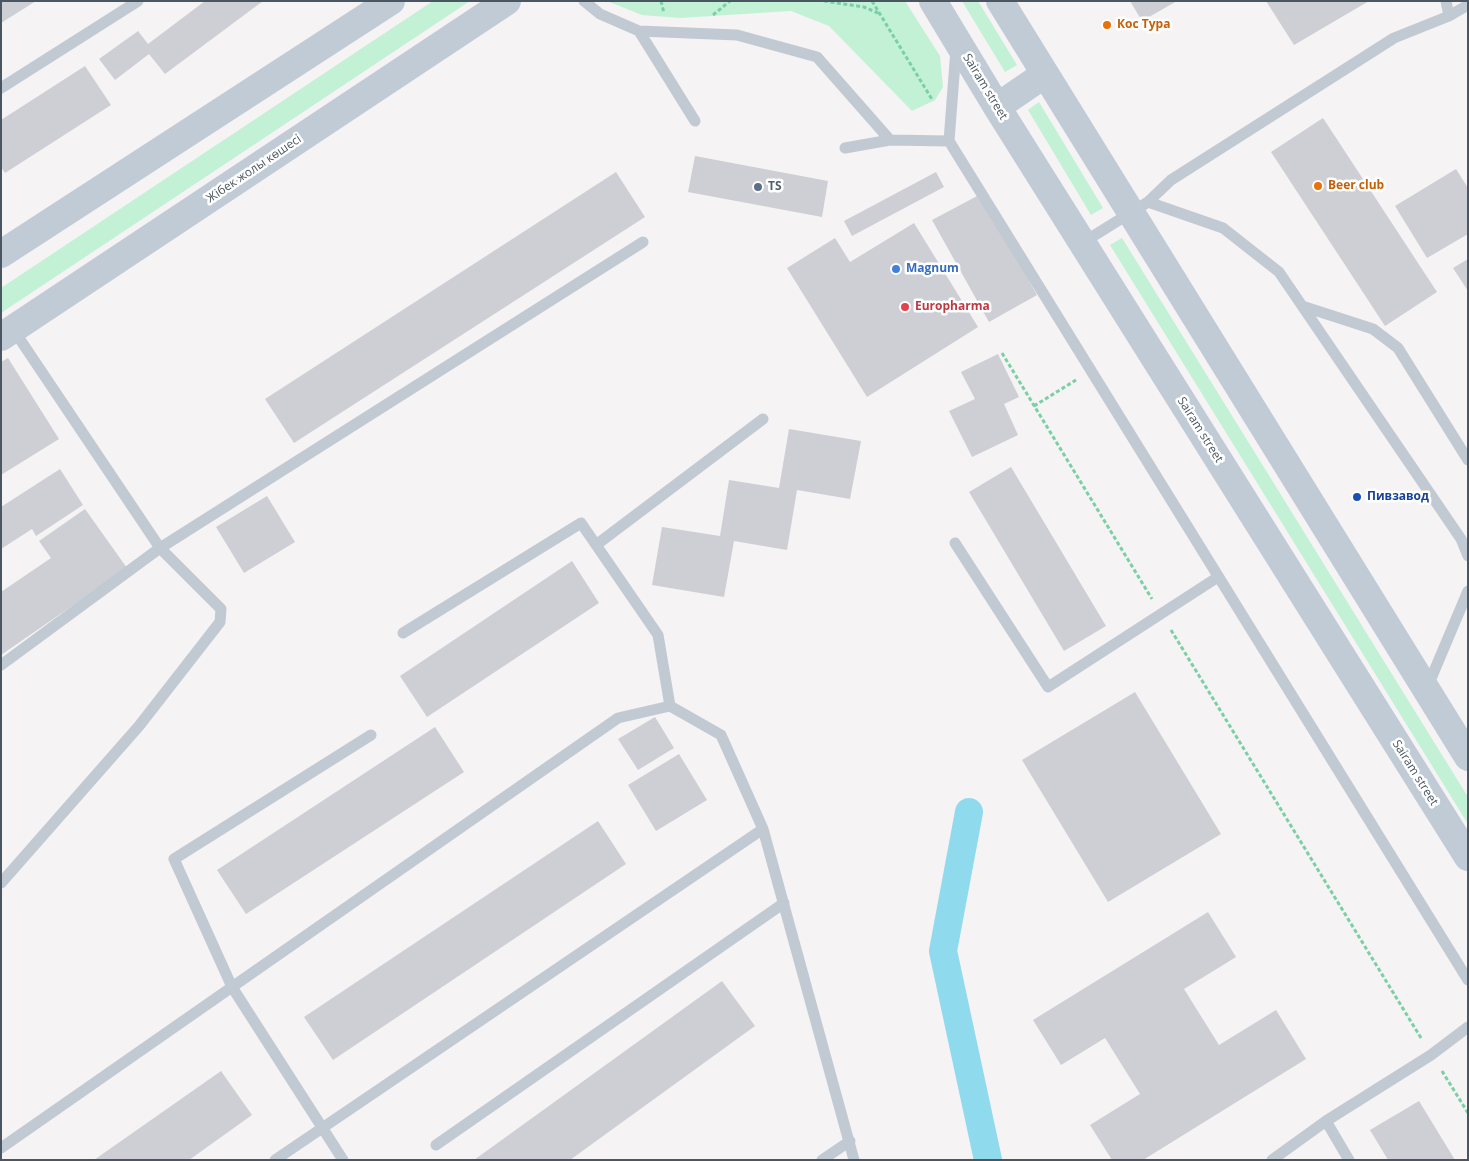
<!DOCTYPE html>
<meta charset="utf-8">
<style>
body{margin:0}
#map{position:relative;width:1469px;height:1161px;overflow:hidden;background:#f5f3f3;font-family:"Open Sans",sans-serif}
canvas{display:block}
.frame{position:absolute;inset:0;border:2px solid #4a5661;pointer-events:none}
</style>
<div id="map">
<canvas width="1469" height="1161"></canvas>
<div class="frame"></div>
</div>
<script>
const g = document.querySelector('canvas').getContext('2d');
g.lineJoin = 'round';
function fillPath(path, color) { g.fillStyle = color; g.fill(path, 'evenodd'); }
const toPath = rows => new Path2D(rows.map(r => 'M' + r).join(''));
function strokePath(path, color, width, dash) { g.strokeStyle = color; g.lineWidth = width; g.lineCap = dash ? 'butt' : 'round'; g.setLineDash(dash || []); g.stroke(path); }
function drawText(font, color, halo, rows, align = 'center') {
  g.font = font + ' "Open Sans",sans-serif'; g.lineWidth = 5; g.setLineDash([]); g.textBaseline = 'middle'; g.strokeStyle = halo; g.fillStyle = color; for (const [text, x, y, turn = 0] of rows) {
    g.save(); g.translate(x, y); g.rotate((+turn || 0) * Math.PI / 180); g.textAlign = isNaN(turn) ? turn : align; if (halo) g.strokeText(text, 0, 0); g.fillText(text, 0, 0); g.restore();
  }
}
const green = toPath([
 [433,1,470,1,1,313,1,288],
 [607,1,905,1,940,56,943,87,935,100,912,111,829,26,791,11,680,18,642,15],
 [962,1,978,1,1017,65,1005,72],
 [1039,102,1103,208,1091,215,1028,110],
 [1122,238,1468,797,1468,824,1110,245]
]);
const canal = toPath([
 [969,812,943,951,988,1160]
]);
const building = toPath([
 [1,1,36,1,1,23],
 [205,1,263,1,165,74,149,54,115,80,99,59,138,31,148,44],
 [1130,1,1177,1,1142,21],
 [1266,1,1369,1,1294,45],
 [85,66,111,105,5,173,1,167,1,120],
 [1323,118,1437,292,1385,326,1271,152],
 [695,156,828,181,822,217,688,192],
 [1456,169,1468,188,1468,234,1427,258,1395,206],
 [616,172,645,217,294,443,265,399],
 [936,172,944,187,852,236,844,221],
 [981,194,1037,295,989,322,932,220],
 [914,223,978,327,867,397,787,268,835,238,850,262],
 [1468,259,1468,291,1453,268],
 [998,354,1019,397,1004,404,1018,435,972,457,949,411,975,399,961,372],
 [8,358,59,439,1,475,1,362],
 [789,429,861,441,850,499,797,490,787,550,734,541,724,597,652,585,662,527,720,536,729,480,779,488],
 [1011,467,1106,626,1064,651,969,492],
 [60,469,83,505,36,536,32,529,1,549,1,507],
 [267,496,295,542,244,573,216,527],
 [85,509,127,568,1,655,1,592,51,558,39,541],
 [572,561,599,603,427,717,400,676],
 [1135,692,1221,834,1108,902,1022,760],
 [655,717,674,748,638,770,618,739],
 [435,727,464,772,246,914,217,870],
 [679,754,707,800,656,831,628,785],
 [598,821,626,864,333,1060,304,1017],
 [1208,912,1236,957,1184,989,1219,1045,1276,1010,1306,1059,1143,1160,1112,1160,1090,1125,1140,1094,1105,1038,1061,1065,1033,1020],
 [722,981,755,1026,570,1160,474,1160],
 [221,1071,252,1115,189,1160,94,1160],
 [1419,1101,1455,1160,1388,1160,1370,1130]
]);
const path = toPath([
 [661,1,664,13],
 [824,1,864,7,878,13],
 [872,1,933,101],
 [713,15,730,1],
 [1002,353,1152,599],
 [1034,406,1076,380],
 [1171,630,1421,1038],
 [1442,1071,1468,1113]
]);
const lane = toPath([
 [584,1,600,14,639,31,737,35,817,57,890,140,949,141],
 [1446,1,1449,16],
 [639,31,695,121],
 [956,49,949,141,1468,980],
 [1,88,138,1],
 [845,148,890,140],
 [1148,202,1223,228,1279,272,1461,539,1468,556],
 [1082,243,1148,202,1171,180,1394,38,1449,16,1468,5],
 [1302,306,1373,329,1398,348,1468,460],
 [955,543,1048,687,1218,577],
 [596,545,763,419],
 [403,633,581,523,658,635,670,706],
 [1,665,160,548,13,329],
 [1427,688,1468,591],
 [1,883,139,726,220,622,221,609,160,548,643,242],
 [436,1145,784,903],
 [1,1148,618,718,670,706,721,735,763,829,854,1160],
 [275,1160,763,829],
 [343,1160,232,987,174,859,371,735],
 [822,1160,850,1141],
 [1272,1160,1326,1121],
 [1349,1160,1326,1121,1431,1055,1468,1027]
]);
const secondary = toPath([
 [933,1,997,107,1468,857],
 [1000,1,1468,757],
 [997,107,1045,74],
 [1,254,391,1],
 [1,337,507,1]
]);
const markers = [
 [1107,25,5,"#e8710a"],
 [1318,186,5,"#e8710a"],
 [758,187,5,"#5c6f8a"],
 [896,269,5,"#3f7fe0"],
 [905,307,5,"#e0444e"],
 [1357,497,5,"#1a4fb4"]
];
const foodNames = [
 ["Кос Тура",1117,25],
 ["Beer club",1328,186]
];
const streetNames = [
 ["Sairam street",985,87,59],
 ["Жібек жолы көшесі",254,169,-34],
 ["Sairam street",1200,430,58],
 ["Sairam street",1415,773,58]
];
const serviceNames = [
 ["TS",768,187]
];
const shopNames = [
 ["Magnum",906,269]
];
const healthNames = [
 ["Europharma",915,307]
];
const transitNames = [
 ["Пивзавод",1367,497]
];
fillPath(green, '#c3f1d5');
strokePath(canal, '#90daee', 28);
fillPath(building, '#cdcfd5');
strokePath(path, '#7ad0a6', 3, [4, 2.5]);
strokePath(lane, '#c1cad2', 11);
strokePath(secondary, '#c1cbd6', 28);
for (const [x, y, r, color] of markers) { const dot = new Path2D(); dot.arc(x, y, r, 0, 2 * Math.PI); g.fillStyle = color; g.fill(dot); strokePath(dot, '#fff', 2); }
drawText('bold 12px', '#c56008', '#fff', foodNames, 'left');
drawText('12px', '#4a5661', '#fff', streetNames);
drawText('bold 12px', '#4e5e75', '#fff', serviceNames, 'left');
drawText('bold 12px', '#366cbe', '#fff', shopNames, 'left');
drawText('bold 12px', '#be3a42', '#fff', healthNames, 'left');
drawText('bold 12px', '#164399', '#fff', transitNames, 'left');
</script>
